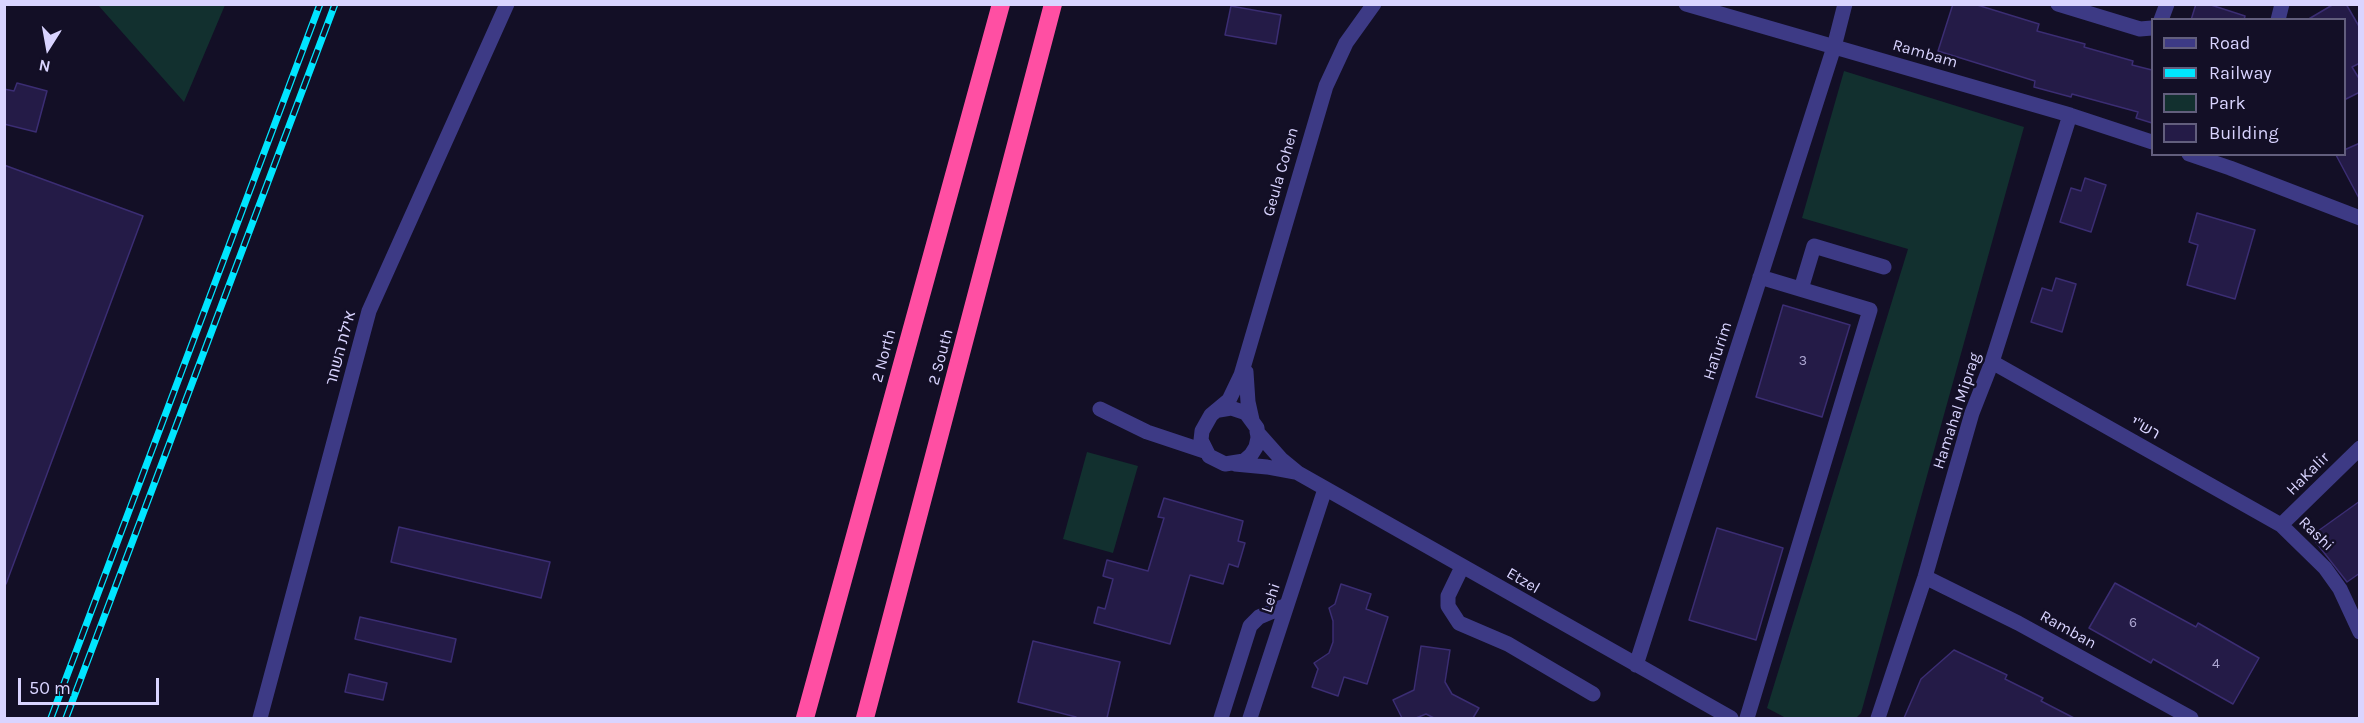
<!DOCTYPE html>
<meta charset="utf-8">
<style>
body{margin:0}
#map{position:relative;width:2364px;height:723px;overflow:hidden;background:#130f26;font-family:Karla,sans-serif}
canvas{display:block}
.frame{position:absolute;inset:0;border:6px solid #d9d4ff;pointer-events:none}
.legend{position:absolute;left:2151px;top:18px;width:195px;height:138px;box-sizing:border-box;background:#130f26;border:2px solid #625e7d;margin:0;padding:8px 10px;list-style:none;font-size:18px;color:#d9d4ff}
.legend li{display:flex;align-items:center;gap:12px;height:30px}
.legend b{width:30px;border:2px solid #625e7d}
.north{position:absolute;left:18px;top:18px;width:60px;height:60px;-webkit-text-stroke:4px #130f26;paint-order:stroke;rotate:191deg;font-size:16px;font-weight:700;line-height:24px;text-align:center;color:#d9d4ff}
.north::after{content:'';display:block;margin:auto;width:21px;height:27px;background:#d9d4ff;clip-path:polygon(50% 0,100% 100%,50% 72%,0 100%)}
.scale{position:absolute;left:18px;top:678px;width:141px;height:27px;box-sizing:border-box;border:3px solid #d9d4ff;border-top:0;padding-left:8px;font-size:18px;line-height:21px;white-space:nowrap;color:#d9d4ff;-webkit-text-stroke:4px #130f26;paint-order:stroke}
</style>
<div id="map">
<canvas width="2364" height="723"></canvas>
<div class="frame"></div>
<ul class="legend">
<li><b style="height:8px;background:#3d3a85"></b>Road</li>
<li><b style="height:8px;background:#00e5ff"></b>Railway</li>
<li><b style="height:16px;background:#12302f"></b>Park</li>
<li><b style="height:16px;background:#241b47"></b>Building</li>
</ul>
<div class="north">N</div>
<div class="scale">50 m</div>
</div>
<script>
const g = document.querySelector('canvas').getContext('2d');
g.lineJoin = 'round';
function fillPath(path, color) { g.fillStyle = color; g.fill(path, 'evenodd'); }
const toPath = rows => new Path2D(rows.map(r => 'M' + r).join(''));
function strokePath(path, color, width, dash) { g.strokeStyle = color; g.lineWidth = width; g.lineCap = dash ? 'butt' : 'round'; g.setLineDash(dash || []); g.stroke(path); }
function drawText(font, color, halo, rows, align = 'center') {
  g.font = font + ' Karla,Heebo,sans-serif'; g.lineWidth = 5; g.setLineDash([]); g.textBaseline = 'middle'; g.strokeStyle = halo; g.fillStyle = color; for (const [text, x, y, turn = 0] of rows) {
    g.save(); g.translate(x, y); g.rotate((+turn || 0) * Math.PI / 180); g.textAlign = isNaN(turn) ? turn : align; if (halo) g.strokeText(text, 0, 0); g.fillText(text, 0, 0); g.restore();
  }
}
const green = toPath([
 [98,5,225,5,184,102],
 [1844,71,2024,127,1861,713,1856,718,1786,718,1767,708,1908,249,1802,218],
 [1087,452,1138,466,1113,553,1063,539]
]);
const building = toPath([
 [1953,4,1974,4,2039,24,2037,31,2085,44,2084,47,2133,61,2132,65,2152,70,2152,123,2136,118,2138,112,2072,94,2071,97,2034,87,2035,81,1938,51,1953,4],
 [2196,4,2208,4,2245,16,2244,20,2191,20,2196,4],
 [2334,4,2346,4,2360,28,2360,63,2352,67,2360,80,2360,92,2344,100,2344,20,2307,20,2334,4],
 [1231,6,1281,15,1276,44,1225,35,1231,6],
 [17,83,47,91,36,132,4,124,4,89,14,91,17,83],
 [2360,143,2360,200,2336,155,2344,154,2344,150,2360,143],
 [4,165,143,216,6,584,4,584,4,165],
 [2085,178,2106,185,2091,232,2060,222,2071,188,2081,191,2085,178],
 [2197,213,2255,230,2235,299,2187,285,2198,245,2189,242,2197,213],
 [2056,278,2076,284,2062,332,2031,322,2042,288,2052,291,2056,278],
 [1783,305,1850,325,1822,417,1756,397,1783,305],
 [1164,498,1243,521,1238,541,1245,543,1238,567,1229,564,1223,584,1190,575,1170,644,1094,623,1098,607,1105,609,1113,579,1103,576,1107,560,1148,571,1164,518,1158,517,1164,498],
 [2360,501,2360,573,2347,582,2311,536,2360,501],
 [399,527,550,562,541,598,391,562,399,527],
 [1717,528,1783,548,1756,640,1689,620,1717,528],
 [2115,583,2196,627,2198,623,2259,658,2233,704,2153,659,2151,663,2089,628,2115,583],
 [1341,584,1371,594,1366,609,1388,617,1367,684,1344,677,1338,696,1312,687,1318,669,1314,663,1329,653,1333,642,1333,621,1329,608,1335,604,1341,584],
 [360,617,456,639,451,662,355,639,360,617],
 [1033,641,1120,662,1107,718,1075,718,1076,717,1018,702,1033,641],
 [1421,646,1450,650,1445,682,1452,694,1479,708,1473,718,1434,718,1426,714,1416,718,1402,718,1393,700,1414,690,1421,646],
 [1954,650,2007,675,2005,679,2043,698,2041,701,2074,718,1904,718,1921,679,1954,650],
 [349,674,387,683,383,700,345,692,349,674]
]);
const minor = toPath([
 [1686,4,2070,115,2152,142],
 [2058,4,2140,29,2152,28],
 [2161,20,2167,4],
 [2278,20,2282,4],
 [2189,154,2230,168,2360,218],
 [1801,289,1814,246,1884,267],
 [1992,362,2281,525,2325,568,2340,589,2360,632],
 [1246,372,1248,402,1252,420],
 [1100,409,1147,432,1207,452],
 [1219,410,1231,408,1246,413,1257,428,1258,438,1256,447,1251,455,1244,461,1225,464,1209,456,1201,440,1202,431,1211,415,1229,400,1241,375,1326,86,1346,43,1374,4],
 [1257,432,1281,459,1298,473,1731,718],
 [1235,464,1267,467,1294,472],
 [2281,525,2360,448],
 [1462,567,1448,596,1448,606,1459,623,1508,644,1593,694],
 [1925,577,2018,623,2191,718],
 [1636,665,1834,47,1845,4],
 [260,718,369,311,507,4],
 [1221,718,1250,626,1259,617,1287,605],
 [1250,718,1325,489],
 [1747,718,1870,310,1760,277],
 [1878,718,1925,577,1972,413,1992,362,2070,115]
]);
const highway = toPath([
 [805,718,1001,4],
 [865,718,1053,4]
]);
const rail = toPath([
 [51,718,320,4],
 [66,718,335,4]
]);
const numberNames = [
 ["3",1803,361],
 ["6",2133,623],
 ["4",2216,664]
];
const streetNames = [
 ["Rambam",1925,54,16],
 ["Geula Cohen",1281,172,-74],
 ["אילת השחר",341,348,-75],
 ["HaTurim",1718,351,-72],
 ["2 North",884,356,-75],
 ["2 South",941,357,-75],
 ["Hamahal Miprag",1957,411,-72],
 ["רש\"י",2145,428,29],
 ["HaKalir",2308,474,-45],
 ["Rashi",2316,534,44],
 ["Etzel",1523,581,30],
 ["Lehi",1271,598,-72],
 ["Ramban",2068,630,29]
];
fillPath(green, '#12302f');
fillPath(building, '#241b47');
strokePath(building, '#3b2d73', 1.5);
strokePath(minor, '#3d3a85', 15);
strokePath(highway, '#ff4fa3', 18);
strokePath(rail, '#00e5ff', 7);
strokePath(rail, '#130f26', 4.5, [14]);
drawText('14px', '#aca6d1', null, numberNames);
drawText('16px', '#d9d4ff', '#130f26', streetNames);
</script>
